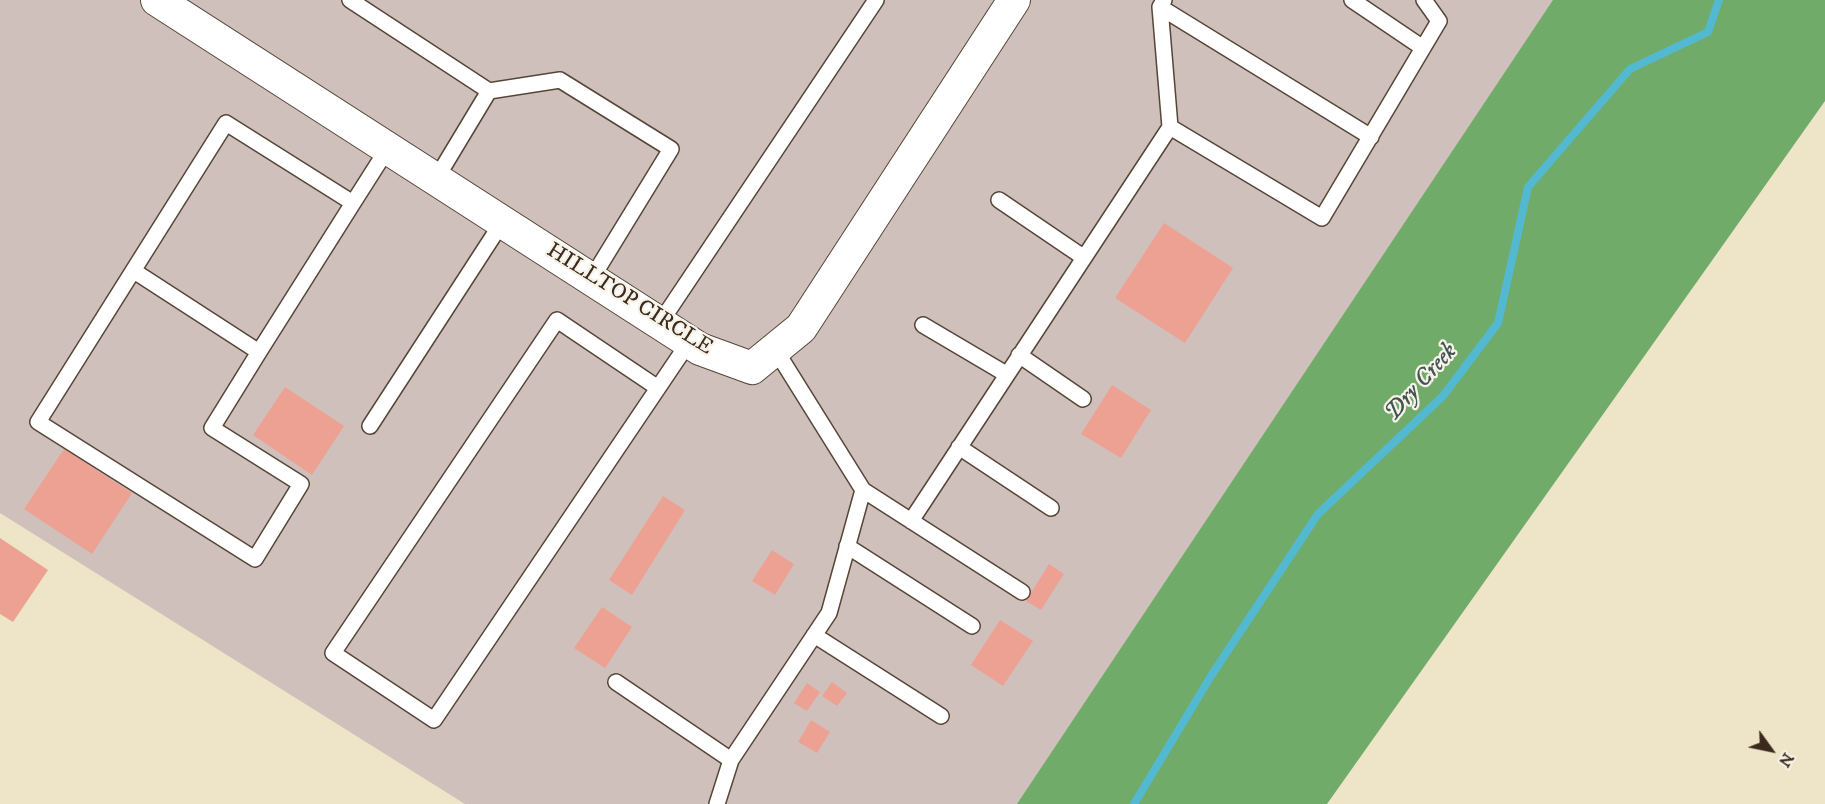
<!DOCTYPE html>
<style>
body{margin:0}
#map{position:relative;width:1825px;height:804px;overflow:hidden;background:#eee4c7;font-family:"IM FELL DW Pica",serif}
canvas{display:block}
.north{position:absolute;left:1741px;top:720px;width:60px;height:60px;-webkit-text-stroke:4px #f7f3e8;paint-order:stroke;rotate:123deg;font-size:16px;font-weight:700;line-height:24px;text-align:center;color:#3b2a1e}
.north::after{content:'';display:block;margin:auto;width:21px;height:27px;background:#3b2a1e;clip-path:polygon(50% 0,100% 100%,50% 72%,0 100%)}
</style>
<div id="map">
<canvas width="1825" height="804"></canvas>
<div class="north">N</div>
</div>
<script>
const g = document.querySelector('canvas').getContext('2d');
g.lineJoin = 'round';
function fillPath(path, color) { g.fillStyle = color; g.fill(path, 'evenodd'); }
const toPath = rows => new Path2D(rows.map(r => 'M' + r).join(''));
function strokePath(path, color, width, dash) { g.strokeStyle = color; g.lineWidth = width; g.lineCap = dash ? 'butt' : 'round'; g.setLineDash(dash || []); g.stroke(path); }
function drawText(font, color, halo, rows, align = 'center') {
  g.font = font + ' "IM FELL DW Pica",serif'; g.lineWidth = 4.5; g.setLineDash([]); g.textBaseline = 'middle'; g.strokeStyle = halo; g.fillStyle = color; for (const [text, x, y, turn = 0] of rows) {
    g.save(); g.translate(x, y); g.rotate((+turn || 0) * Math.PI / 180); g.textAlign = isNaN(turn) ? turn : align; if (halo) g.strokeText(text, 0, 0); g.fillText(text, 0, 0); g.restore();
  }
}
const industrial = toPath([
 [0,0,1557,0,1022,804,465,804,0,513]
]);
const forest = toPath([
 [1553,0,1825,0,1825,101,1327,804,1017,804]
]);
const stream = toPath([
 [1134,804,1211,676,1318,514,1443,396,1498,323,1528,187,1630,69,1708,32,1719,0]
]);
const building = toPath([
 [1164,223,1233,268,1185,343,1115,298],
 [1112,385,1151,410,1121,458,1081,434],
 [285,387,344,426,312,475,253,435],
 [64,449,132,493,92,554,24,509],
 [663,496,685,510,632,595,609,580],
 [0,538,48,570,13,622,0,614],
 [772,550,794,564,775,595,752,581],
 [1049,564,1064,574,1041,610,1026,601],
 [602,607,632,627,605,668,574,648],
 [1000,620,1033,641,1003,686,971,665],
 [832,682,847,693,837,706,822,696],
 [807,683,820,692,807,711,794,703],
 [811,720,830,732,817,753,798,742]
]);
const service = toPath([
 [350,0,489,91,436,179],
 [1164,0,1160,7,1371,137],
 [1352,0,1423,48],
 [1160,7,1170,127],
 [489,91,560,80,671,149,592,278],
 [999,200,1083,257],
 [353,203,226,123,38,422,255,559,301,484,212,428,259,352,353,203,388,148],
 [134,271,259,352],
 [660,323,876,0],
 [923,325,1006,374],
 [1019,355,1083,399],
 [658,388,557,320,333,653,434,720,658,388,689,342],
 [370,426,503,221],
 [959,447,1051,508],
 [863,490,1022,592],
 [911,521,1170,127,1322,218,1439,21,1424,0],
 [847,546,972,626],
 [814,635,941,716],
 [616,682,731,760,829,613,863,490,775,349],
 [717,804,731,760]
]);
const minor = toPath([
 [157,0,700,349,752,368,801,328,1014,0]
]);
const streetNames = [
 ["HILLTOP CIRCLE",629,300,32]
];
const waterNames = [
 ["Dry Creek",1422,383,-48]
];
fillPath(industrial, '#d0c0bc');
fillPath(forest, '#71ab6a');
strokePath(stream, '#53b9d1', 8);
fillPath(building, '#eda193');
strokePath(service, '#564637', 18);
strokePath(minor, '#564637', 34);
strokePath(service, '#fff', 15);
strokePath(minor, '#fff', 32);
drawText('22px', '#3b2a1e', '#f7f3e8', streetNames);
drawText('italic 24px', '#425554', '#f7f3e8', waterNames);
</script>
